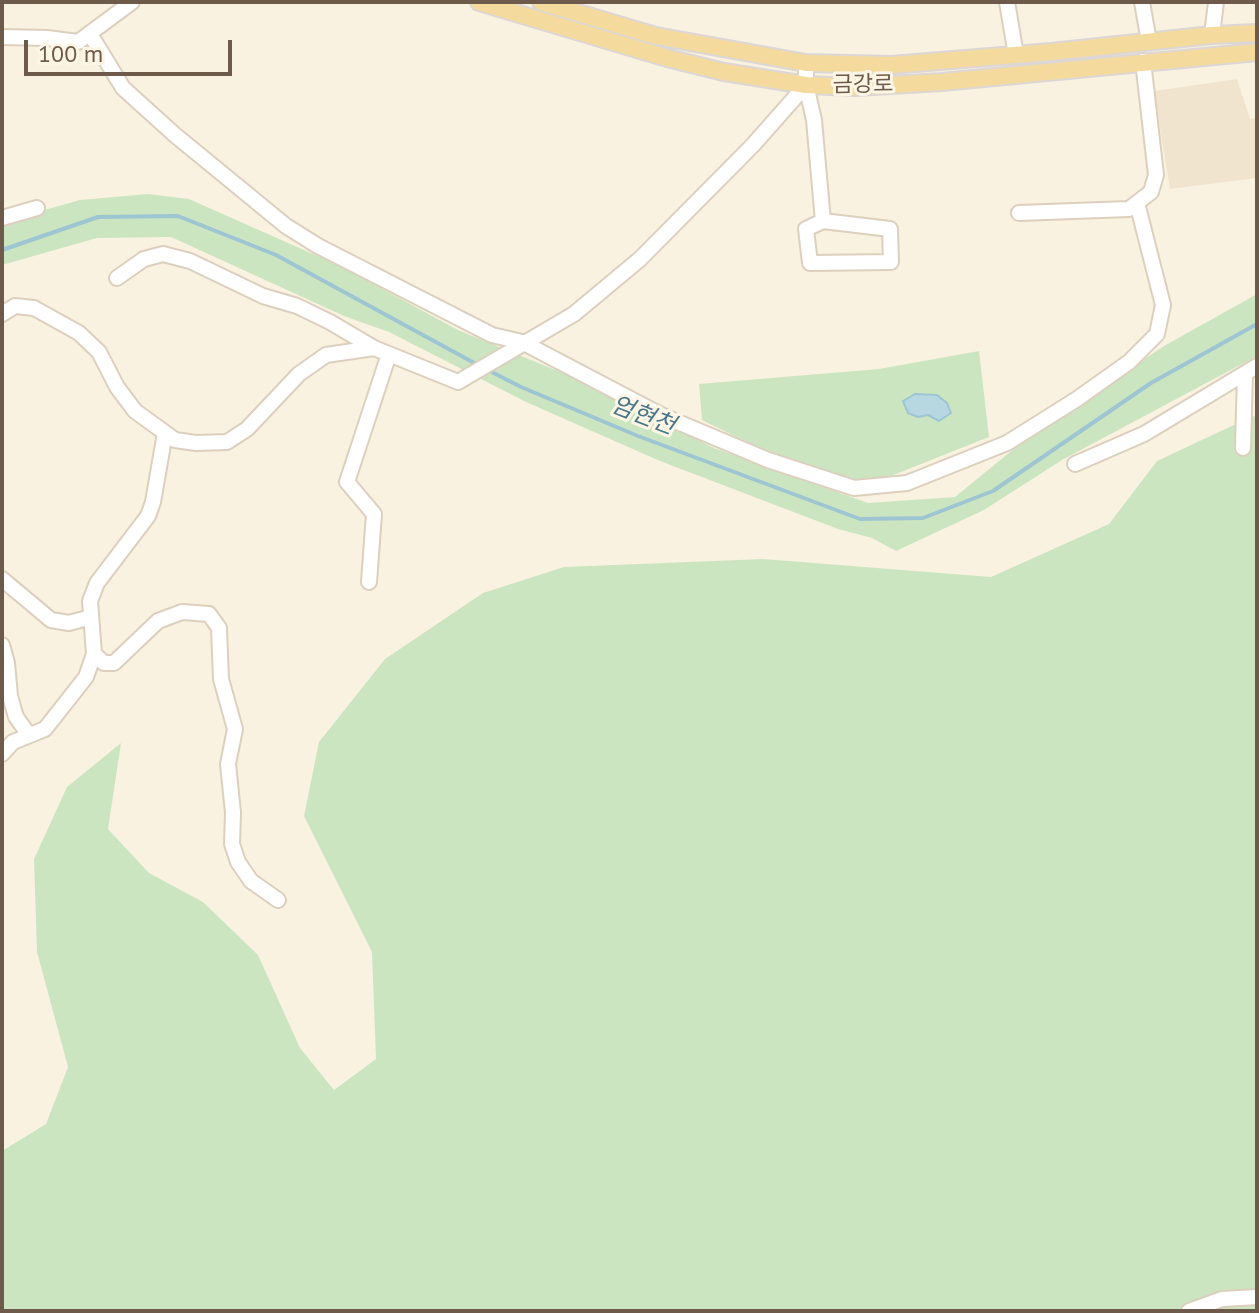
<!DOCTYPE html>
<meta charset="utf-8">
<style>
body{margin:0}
#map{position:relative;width:1259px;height:1313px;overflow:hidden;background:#faf2e0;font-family:"PT Sans",sans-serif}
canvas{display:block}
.frame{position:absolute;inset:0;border:4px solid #6e5a4a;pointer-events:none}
.scale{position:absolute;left:24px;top:40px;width:208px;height:36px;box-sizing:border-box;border:4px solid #6e5a4a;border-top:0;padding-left:10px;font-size:24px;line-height:28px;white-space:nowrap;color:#6e5a4a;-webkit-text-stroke:6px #fdf6e6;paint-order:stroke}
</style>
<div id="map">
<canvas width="1259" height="1313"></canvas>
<div class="frame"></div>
<div class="scale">100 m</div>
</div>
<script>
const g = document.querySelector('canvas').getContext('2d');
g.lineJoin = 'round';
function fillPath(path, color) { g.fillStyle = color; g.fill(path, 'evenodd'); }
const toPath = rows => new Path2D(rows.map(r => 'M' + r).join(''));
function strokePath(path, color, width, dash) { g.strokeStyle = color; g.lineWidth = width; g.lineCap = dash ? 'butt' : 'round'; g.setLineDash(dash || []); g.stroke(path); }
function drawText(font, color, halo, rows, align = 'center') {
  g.font = font + ' "PT Sans","Noto Sans KR",sans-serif'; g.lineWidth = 6; g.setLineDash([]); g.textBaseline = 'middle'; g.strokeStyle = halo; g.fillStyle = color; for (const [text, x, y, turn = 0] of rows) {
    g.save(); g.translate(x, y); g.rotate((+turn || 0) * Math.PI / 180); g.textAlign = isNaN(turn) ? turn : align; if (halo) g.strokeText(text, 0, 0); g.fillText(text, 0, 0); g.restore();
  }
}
const residential = toPath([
 [1237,79,1250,119,1257,118,1257,178,1170,189,1154,91]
]);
const green = toPath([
 [148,194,189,199,340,266,458,330,570,376,714,448,868,503,955,497,1037,430,1164,346,1257,294,1257,356,1062,460,984,510,896,551,872,538,838,529,660,461,526,402,389,332,344,316,171,237,97,238,2,265,2,222,80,200],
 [979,351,989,437,886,478,848,480,765,451,702,420,699,384,879,369],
 [1253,416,1257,417,1257,1311,2,1311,2,1151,46,1124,68,1067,37,952,34,859,67,787,121,743,108,829,149,873,203,902,258,955,300,1048,334,1090,376,1059,372,952,304,816,319,742,385,659,483,593,564,567,763,559,991,577,1109,524,1157,461]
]);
const water = toPath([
 [915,394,937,395,947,403,951,413,939,421,928,415,918,417,908,413,903,401,915,394]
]);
const stream = toPath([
 [2,250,98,217,178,216,276,255,478,365],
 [486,369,521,387,638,436,860,519,923,518,993,491,1151,383,1257,324]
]);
const minor = toPath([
 [1007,2,1016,55],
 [1142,2,1149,42],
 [90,34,123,88,175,135,286,226,318,246,492,335,522,342,661,415,768,460,854,488,907,483,1007,443,1077,399,1129,362,1157,334,1163,305,1137,203],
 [1212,35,1216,2],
 [2,37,47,38,78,42,132,2],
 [806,63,806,85,814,120,823,221,806,229,810,263,891,262,890,229,823,221],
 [1019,213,1129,209,1151,192,1156,175,1143,61],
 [2,218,37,208],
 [117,278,144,259,163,254,190,261,263,296,297,306,330,322,374,348,458,382,574,314,640,259,753,145,806,85],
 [2,314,15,306,34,308,79,333,99,352,117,387,135,411,175,440,196,443,227,442,247,429,299,374,326,355,374,348],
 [1243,448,1245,373],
 [1075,464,1144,434,1257,366],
 [2,579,51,620,69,623,91,617],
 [369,582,374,514,347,482,389,354],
 [2,645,7,663,10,696,16,717,29,735],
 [94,654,104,663,114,663,158,621,182,612,209,614,219,628,221,679,235,729,228,764,233,813,232,844,238,862,251,881,278,900],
 [2,754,13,742,45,729,86,677,94,654,90,601,97,583,148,516,153,502,165,433],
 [1189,1311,1222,1299,1257,1297]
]);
const major = toPath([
 [479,2,667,58,724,72,806,85,856,87,942,82,1257,52],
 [541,2,656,36,806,63,891,65,1051,52,1212,35,1257,33]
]);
const streetNames = [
 ["금강로",863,85,-1]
];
const waterNames = [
 ["엄현천",643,416,21]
];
fillPath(residential, '#f1e4cf');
fillPath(green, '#cce5c1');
fillPath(water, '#b7d7e1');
strokePath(water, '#9ec5d2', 2);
strokePath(stream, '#9ec5d2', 4);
strokePath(minor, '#ddcfbd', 18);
strokePath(major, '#dcd7d4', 20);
strokePath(minor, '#fff', 14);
strokePath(major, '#f4db9d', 16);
drawText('22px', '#6e5a4a', '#fdf6e6', streetNames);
drawText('italic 24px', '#497787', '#fdf6e6', waterNames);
</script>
